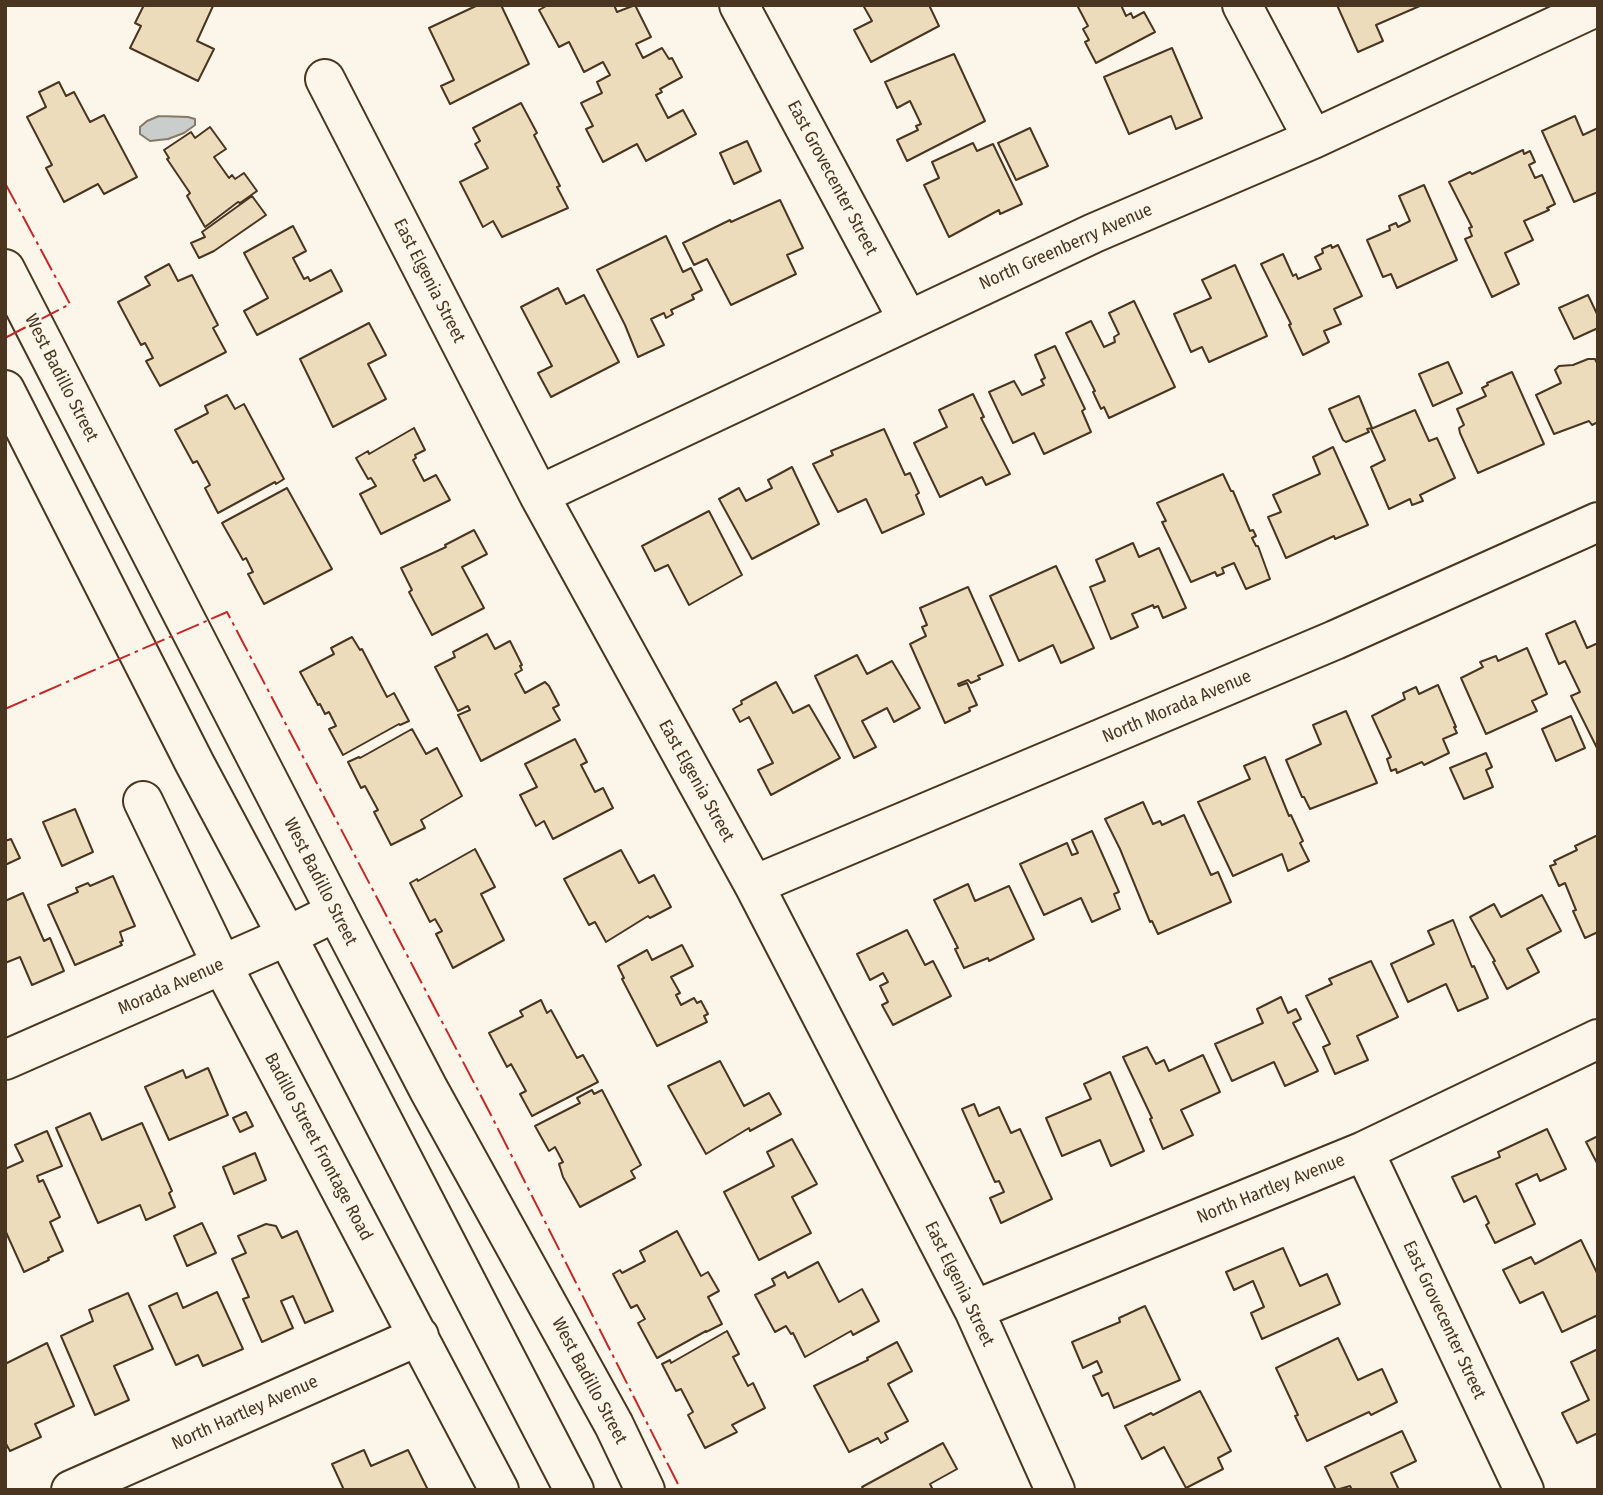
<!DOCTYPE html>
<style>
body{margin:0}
#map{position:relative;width:1603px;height:1495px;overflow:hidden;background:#fbf6e9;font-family:"Fira Sans Condensed",sans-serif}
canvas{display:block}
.frame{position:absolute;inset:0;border:7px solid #4a3520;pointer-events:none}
</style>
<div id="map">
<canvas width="1603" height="1495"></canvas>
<div class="frame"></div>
</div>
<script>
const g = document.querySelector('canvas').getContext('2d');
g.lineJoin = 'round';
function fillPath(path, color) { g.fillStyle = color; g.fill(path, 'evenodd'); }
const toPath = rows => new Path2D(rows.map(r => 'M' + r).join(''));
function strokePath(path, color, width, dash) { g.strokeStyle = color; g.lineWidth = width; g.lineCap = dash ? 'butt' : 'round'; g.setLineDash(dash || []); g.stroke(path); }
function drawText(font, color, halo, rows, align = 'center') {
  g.font = font + ' "Fira Sans Condensed",sans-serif'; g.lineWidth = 5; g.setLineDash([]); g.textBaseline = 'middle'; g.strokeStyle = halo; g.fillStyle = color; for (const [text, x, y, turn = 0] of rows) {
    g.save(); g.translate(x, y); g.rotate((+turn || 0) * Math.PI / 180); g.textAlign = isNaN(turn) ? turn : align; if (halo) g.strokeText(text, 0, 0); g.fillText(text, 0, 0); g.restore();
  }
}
const water = toPath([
 [159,116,188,117,195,119,195,125,184,133,168,139,150,141,140,134,140,127,147,121,159,116]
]);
const building = toPath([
 [144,5,213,6,197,41,214,49,198,81,130,48,141,26,135,23,144,5],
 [501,5,529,64,450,104,441,86,454,80,429,28,478,5,501,5],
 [548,5,614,5,617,12,635,5,651,37,636,44,643,58,662,48,669,59,672,58,682,77,660,89,662,92,656,95,668,118,683,110,696,134,646,161,637,144,603,162,586,129,593,126,581,103,602,93,597,82,610,75,603,62,584,72,569,42,559,47,539,10,548,5],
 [863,5,929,5,939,26,871,62,854,30,872,21,863,5],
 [1077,5,1121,5,1126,16,1131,13,1133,18,1144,12,1155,32,1096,63,1085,42,1089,40,1083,29,1088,26,1077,5],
 [1337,5,1422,5,1376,25,1383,41,1358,52,1337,5],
 [1172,48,1202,118,1176,129,1171,116,1129,134,1104,77,1172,48],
 [954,54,985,121,907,161,897,140,918,130,916,126,921,124,910,101,897,108,885,82,954,54],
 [59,82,66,96,74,92,90,122,104,115,137,177,104,194,98,184,64,202,46,168,52,165,27,117,46,107,39,92,59,82],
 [521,103,537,133,534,135,560,186,557,187,568,208,502,237,493,221,483,227,460,182,488,168,475,144,480,141,473,128,521,103],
 [1575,116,1583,135,1598,128,1598,192,1574,202,1542,131,1575,116],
 [210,127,226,149,214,157,229,178,232,175,235,179,244,173,257,191,240,203,238,202,205,227,187,196,190,193,167,159,169,158,164,150,191,132,195,138,210,127],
 [1030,128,1048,166,1016,180,998,143,1030,128],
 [747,141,761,171,734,184,720,153,747,141],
 [973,143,977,151,993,144,1022,204,1000,214,999,210,949,237,924,185,939,178,932,162,973,143],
 [1523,150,1524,154,1530,151,1535,162,1529,165,1535,178,1542,175,1555,204,1547,208,1549,210,1524,221,1533,240,1505,253,1519,284,1492,297,1465,239,1472,236,1469,228,1472,227,1449,182,1470,172,1472,174,1523,150],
 [1424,185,1457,260,1397,288,1391,274,1383,277,1367,240,1390,230,1389,226,1396,223,1398,227,1410,221,1399,196,1424,185],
 [252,196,266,215,214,251,199,258,191,243,205,237,202,232,252,196],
 [780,200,803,248,787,255,796,274,731,305,707,259,694,265,683,243,730,220,731,222,780,200],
 [293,226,306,251,293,258,304,279,308,277,310,281,331,270,342,291,257,335,244,311,268,298,244,253,293,226],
 [666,236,683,272,691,268,702,290,692,295,694,299,671,310,673,314,666,318,664,313,651,319,664,345,638,357,625,325,597,270,666,236],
 [1331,245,1332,248,1338,245,1362,296,1334,309,1341,324,1324,331,1329,342,1303,355,1289,325,1291,324,1261,264,1283,254,1293,276,1296,274,1298,279,1321,269,1315,257,1323,253,1322,249,1331,245],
 [169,264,178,281,192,275,218,325,213,328,226,352,160,386,146,361,153,358,145,343,141,345,118,302,150,285,145,277,169,264],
 [1235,265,1267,336,1209,362,1202,347,1191,352,1174,314,1211,298,1202,280,1235,265],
 [558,288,566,304,584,295,619,362,551,397,538,373,552,366,521,307,558,288],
 [1588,295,1598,316,1598,328,1574,339,1559,308,1588,295],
 [1134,301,1175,387,1109,418,1104,407,1101,409,1093,392,1095,391,1066,333,1091,321,1104,347,1115,342,1114,337,1119,334,1109,313,1134,301],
 [369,323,386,355,368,364,386,399,333,427,300,359,369,323],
 [1055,346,1085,409,1082,411,1091,432,1044,454,1034,433,1013,443,989,392,1014,381,1022,395,1044,385,1041,380,1045,378,1035,355,1055,346],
 [1588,359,1595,359,1598,365,1598,422,1592,425,1589,421,1554,434,1536,395,1561,383,1555,370,1559,366,1573,365,1588,359],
 [1448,362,1462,393,1433,406,1419,374,1448,362],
 [1512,372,1544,444,1478,473,1460,433,1459,428,1464,425,1457,409,1486,396,1482,388,1488,385,1487,383,1512,372],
 [973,394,984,417,981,418,1010,474,986,485,982,477,940,497,914,443,947,427,939,410,973,394],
 [227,395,235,409,244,404,284,479,276,484,275,482,218,513,205,488,210,485,197,461,193,463,175,430,208,413,205,406,227,395],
 [1359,396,1372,428,1367,429,1369,432,1346,442,1343,440,1329,409,1359,396],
 [1415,410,1429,441,1437,438,1455,478,1420,495,1423,501,1412,505,1410,499,1389,509,1371,467,1385,460,1371,429,1415,410],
 [414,428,425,450,415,455,416,458,413,460,424,481,436,475,450,500,381,534,360,494,376,486,371,478,368,479,356,458,368,451,369,454,414,428],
 [884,429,905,475,910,473,919,493,916,495,924,514,882,533,866,499,838,512,813,464,833,455,831,451,884,429],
 [1333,447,1368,525,1335,539,1334,536,1286,558,1268,517,1281,512,1273,495,1320,474,1313,457,1333,447],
 [792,467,819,524,752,559,719,499,739,488,746,501,772,488,768,480,792,467],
 [1223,474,1231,491,1233,491,1250,531,1253,530,1256,536,1252,538,1256,546,1258,546,1270,579,1246,589,1234,563,1222,568,1224,573,1217,576,1215,572,1191,582,1162,522,1166,521,1157,503,1223,474],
 [287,488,332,569,264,604,248,574,253,572,246,558,243,560,222,523,287,488],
 [709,511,742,575,689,605,668,565,655,571,642,546,709,511],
 [474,530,487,554,462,567,484,608,432,635,409,592,412,590,401,568,446,547,445,545,474,530],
 [1133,543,1139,557,1159,548,1186,608,1163,618,1158,606,1154,608,1153,605,1132,614,1138,627,1111,639,1090,587,1105,581,1096,560,1133,543],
 [1056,566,1094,648,1061,663,1053,645,1019,661,990,596,1056,566],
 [968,587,1003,665,978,676,980,679,971,683,968,680,958,684,959,686,967,683,977,705,969,708,970,711,945,723,910,644,926,636,922,627,927,625,920,608,968,587],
 [1575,621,1587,648,1598,643,1598,750,1571,696,1580,692,1565,661,1559,664,1546,634,1575,621],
 [487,634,495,649,510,641,522,665,520,666,522,670,515,674,525,693,545,682,549,686,559,705,553,708,560,720,481,761,458,715,470,710,468,706,458,711,435,667,455,657,453,652,487,634],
 [352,637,360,650,362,649,387,697,394,693,409,721,400,725,399,724,343,755,329,729,336,726,329,712,325,714,320,704,318,705,300,672,334,654,331,648,352,637],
 [1527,648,1547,694,1532,701,1537,711,1486,734,1461,678,1483,667,1480,662,1496,656,1498,661,1527,648],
 [857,655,867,674,892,661,920,708,894,722,887,708,862,721,876,747,854,758,815,676,857,655],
 [776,682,793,713,809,705,840,758,771,795,758,770,773,763,749,717,740,722,733,709,742,704,741,701,776,682],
 [1438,685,1456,727,1454,727,1457,733,1443,739,1449,753,1424,765,1422,762,1397,773,1396,769,1391,771,1387,759,1391,757,1372,716,1405,699,1403,693,1416,687,1419,694,1438,685],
 [1346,711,1377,783,1310,809,1304,797,1302,797,1286,760,1321,744,1313,725,1346,711],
 [1571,716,1585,748,1556,761,1542,729,1571,716],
 [412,729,426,754,437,748,462,796,421,820,425,828,391,845,374,812,378,810,365,786,361,788,348,762,359,757,360,758,412,729],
 [575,739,587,762,581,765,595,792,603,788,613,808,553,839,544,821,536,826,520,795,537,787,525,764,575,739],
 [1486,753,1492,767,1486,770,1493,787,1464,799,1450,768,1486,753],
 [1265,757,1289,816,1291,815,1303,841,1300,843,1309,861,1288,871,1282,854,1233,876,1198,802,1250,779,1244,766,1265,757],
 [1143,802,1153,824,1160,821,1162,825,1184,815,1211,875,1218,872,1231,902,1158,934,1152,921,1150,922,1120,849,1105,819,1143,802],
 [75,809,93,852,62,866,43,822,75,809],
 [1092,831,1119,892,1114,894,1120,909,1092,922,1081,898,1044,915,1020,864,1067,843,1072,855,1078,853,1072,840,1092,831],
 [1598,835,1598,932,1585,938,1573,911,1576,910,1565,883,1559,886,1550,866,1556,864,1554,861,1577,850,1575,846,1598,835],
 [11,839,20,858,5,865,5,841,11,839],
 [475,849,495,887,481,894,504,940,453,968,436,934,442,931,435,919,430,922,410,883,417,879,418,881,475,849],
 [621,850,639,883,654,875,671,907,650,918,648,916,606,942,595,922,589,925,564,879,621,850],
 [113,876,135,926,120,932,123,941,120,942,122,945,75,965,48,905,78,892,76,888,88,883,90,886,113,876],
 [968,884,975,901,1009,886,1034,939,989,961,988,958,964,968,955,949,958,948,934,900,968,884],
 [23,893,44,941,50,938,64,971,32,985,20,957,5,963,5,901,23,893],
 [1542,895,1561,931,1527,949,1539,972,1507,989,1493,962,1495,961,1470,917,1494,904,1501,917,1542,895],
 [1453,920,1472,967,1474,966,1488,998,1458,1011,1446,984,1408,1002,1391,964,1434,944,1428,931,1453,920],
 [907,930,925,965,933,961,951,996,893,1025,882,1005,888,1002,880,986,888,982,883,973,870,980,857,954,907,930],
 [682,945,693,966,671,977,680,993,676,995,681,1005,694,998,697,1003,701,1001,708,1014,704,1016,707,1022,657,1046,622,979,624,978,618,966,647,950,652,960,682,945],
 [1371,961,1398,1017,1357,1036,1368,1060,1335,1074,1323,1047,1330,1044,1306,996,1332,984,1329,979,1371,961],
 [1281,997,1288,1013,1296,1009,1301,1019,1293,1023,1318,1071,1285,1086,1274,1062,1232,1081,1215,1044,1263,1023,1257,1009,1281,997],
 [541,1000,547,1013,551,1010,577,1058,583,1055,598,1082,532,1116,520,1094,526,1091,511,1064,507,1067,489,1033,523,1016,520,1011,541,1000],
 [1147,1047,1156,1064,1164,1060,1169,1071,1203,1055,1220,1092,1181,1110,1193,1135,1163,1149,1150,1119,1152,1118,1123,1057,1147,1047],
 [720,1061,744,1106,769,1093,781,1114,750,1131,749,1128,706,1154,668,1086,720,1061],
 [208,1068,228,1115,169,1140,145,1087,183,1070,186,1078,208,1068],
 [1110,1072,1144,1151,1111,1166,1100,1140,1062,1156,1046,1118,1091,1099,1084,1084,1110,1072],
 [592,1090,594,1094,602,1090,641,1165,631,1171,635,1178,580,1207,563,1177,559,1164,563,1162,555,1147,549,1151,535,1126,580,1103,577,1098,592,1090],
 [974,1104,979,1116,999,1107,1011,1133,1020,1129,1052,1199,1001,1223,990,1198,1004,1192,999,1181,995,1182,962,1109,974,1104],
 [246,1112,253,1126,240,1132,233,1118,246,1112],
 [90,1113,102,1140,142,1123,172,1191,169,1193,175,1207,146,1220,140,1205,98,1223,56,1128,90,1113],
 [1547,1129,1566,1169,1540,1181,1537,1174,1516,1184,1535,1224,1495,1243,1486,1225,1489,1223,1476,1196,1464,1202,1452,1177,1500,1157,1498,1152,1547,1129],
 [47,1131,62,1166,37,1176,39,1182,43,1180,60,1217,50,1222,63,1251,48,1258,49,1260,24,1272,5,1230,5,1169,23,1161,15,1145,47,1131],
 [1598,1136,1598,1165,1586,1142,1598,1136],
 [792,1139,817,1184,792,1197,811,1233,759,1260,724,1192,774,1166,767,1152,792,1139],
 [255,1153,266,1180,234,1194,223,1167,255,1153],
 [202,1223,216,1253,187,1266,174,1236,202,1223],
 [266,1224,276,1226,282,1238,297,1231,333,1311,305,1323,293,1296,281,1301,293,1328,262,1342,243,1299,249,1297,232,1259,246,1253,238,1236,266,1224],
 [677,1231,701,1276,708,1272,719,1291,708,1297,722,1324,706,1332,706,1331,657,1358,638,1323,645,1319,637,1305,631,1308,613,1274,620,1270,622,1273,645,1261,640,1251,677,1231],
 [1581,1240,1598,1275,1598,1315,1562,1332,1543,1292,1520,1303,1503,1270,1531,1257,1535,1264,1581,1240],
 [1283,1248,1300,1286,1327,1274,1340,1304,1262,1339,1251,1313,1264,1307,1253,1281,1234,1290,1226,1272,1283,1248],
 [818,1262,839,1302,862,1289,879,1321,853,1335,851,1331,805,1357,793,1333,791,1334,786,1326,775,1332,755,1295,775,1285,772,1279,785,1272,788,1278,818,1262],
 [217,1292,243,1349,203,1366,198,1355,176,1365,149,1306,177,1293,183,1308,217,1292],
 [128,1293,153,1349,114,1366,129,1400,95,1415,61,1336,93,1321,89,1310,128,1293],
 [1145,1306,1180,1380,1114,1408,1108,1393,1102,1396,1093,1376,1102,1372,1097,1361,1083,1368,1072,1342,1120,1322,1119,1318,1145,1306],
 [727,1331,739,1354,733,1357,748,1386,753,1383,765,1408,732,1425,737,1432,705,1448,688,1415,693,1412,681,1389,676,1391,662,1364,670,1360,671,1363,727,1331],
 [1338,1338,1358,1380,1382,1369,1397,1402,1371,1415,1369,1412,1307,1441,1295,1416,1298,1415,1276,1368,1338,1338],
 [897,1342,912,1371,888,1384,908,1421,885,1433,888,1439,881,1443,878,1438,849,1452,814,1386,868,1360,867,1358,897,1342],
 [47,1343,74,1406,35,1424,41,1437,10,1451,5,1442,5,1364,47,1343],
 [1598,1349,1598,1433,1577,1443,1562,1413,1589,1400,1571,1362,1598,1349],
 [1200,1391,1231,1451,1218,1458,1223,1469,1186,1488,1164,1447,1142,1459,1125,1426,1151,1413,1153,1415,1200,1391],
 [1402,1431,1416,1461,1391,1473,1399,1490,1352,1490,1350,1486,1336,1490,1325,1467,1402,1431],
 [943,1443,957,1469,930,1484,933,1490,864,1490,862,1487,943,1443],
 [364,1450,371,1466,408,1450,428,1490,344,1490,332,1464,364,1450]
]);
const minor = toPath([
 [739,5,908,320],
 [1242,5,1313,139],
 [325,79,539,495,754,885,974,1310,1055,1490],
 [539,495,1094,233,1313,139,1598,6],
 [143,801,222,965,499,1490],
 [754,885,1335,640,1598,522],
 [5,1060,287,936,336,912],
 [1364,1151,1524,1490],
 [974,1310,1364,1151,1598,1039],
 [71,1490,419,1336]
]);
const major = toPath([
 [5,269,336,912,429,1090,614,1425,645,1490],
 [5,390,195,764,287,936,574,1490]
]);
const power = toPath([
 [5,183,70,304,5,338],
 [5,709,227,612,492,1117,681,1490]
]);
const streetNames = [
 ["East Grovecenter Street",832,178,62],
 ["North Greenberry Avenue",1066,247,-24],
 ["East Elgenia Street",429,281,63],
 ["West Badillo Street",61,378,63],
 ["North Morada Avenue",1177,707,-23],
 ["East Elgenia Street",696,781,61],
 ["West Badillo Street",320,882,63],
 ["Morada Avenue",171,987,-24],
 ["Badillo Street Frontage Road",318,1147,62],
 ["North Hartley Avenue",1271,1189,-22],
 ["East Elgenia Street",959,1284,64],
 ["East Grovecenter Street",1444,1320,65],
 ["West Badillo Street",589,1381,62],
 ["North Hartley Avenue",245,1413,-24]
];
fillPath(water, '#c9cecd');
strokePath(water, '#887966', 2);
fillPath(building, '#ecdcbc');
strokePath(building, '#4a3520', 2);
strokePath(minor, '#4a3520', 42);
strokePath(major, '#4a3520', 42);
strokePath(minor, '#fbf6e9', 38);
strokePath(major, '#fbf6e9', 38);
strokePath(power, '#c62828', 2, [24, 5, 3.5, 5]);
drawText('18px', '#4a3520', '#fbf6e9', streetNames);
</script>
